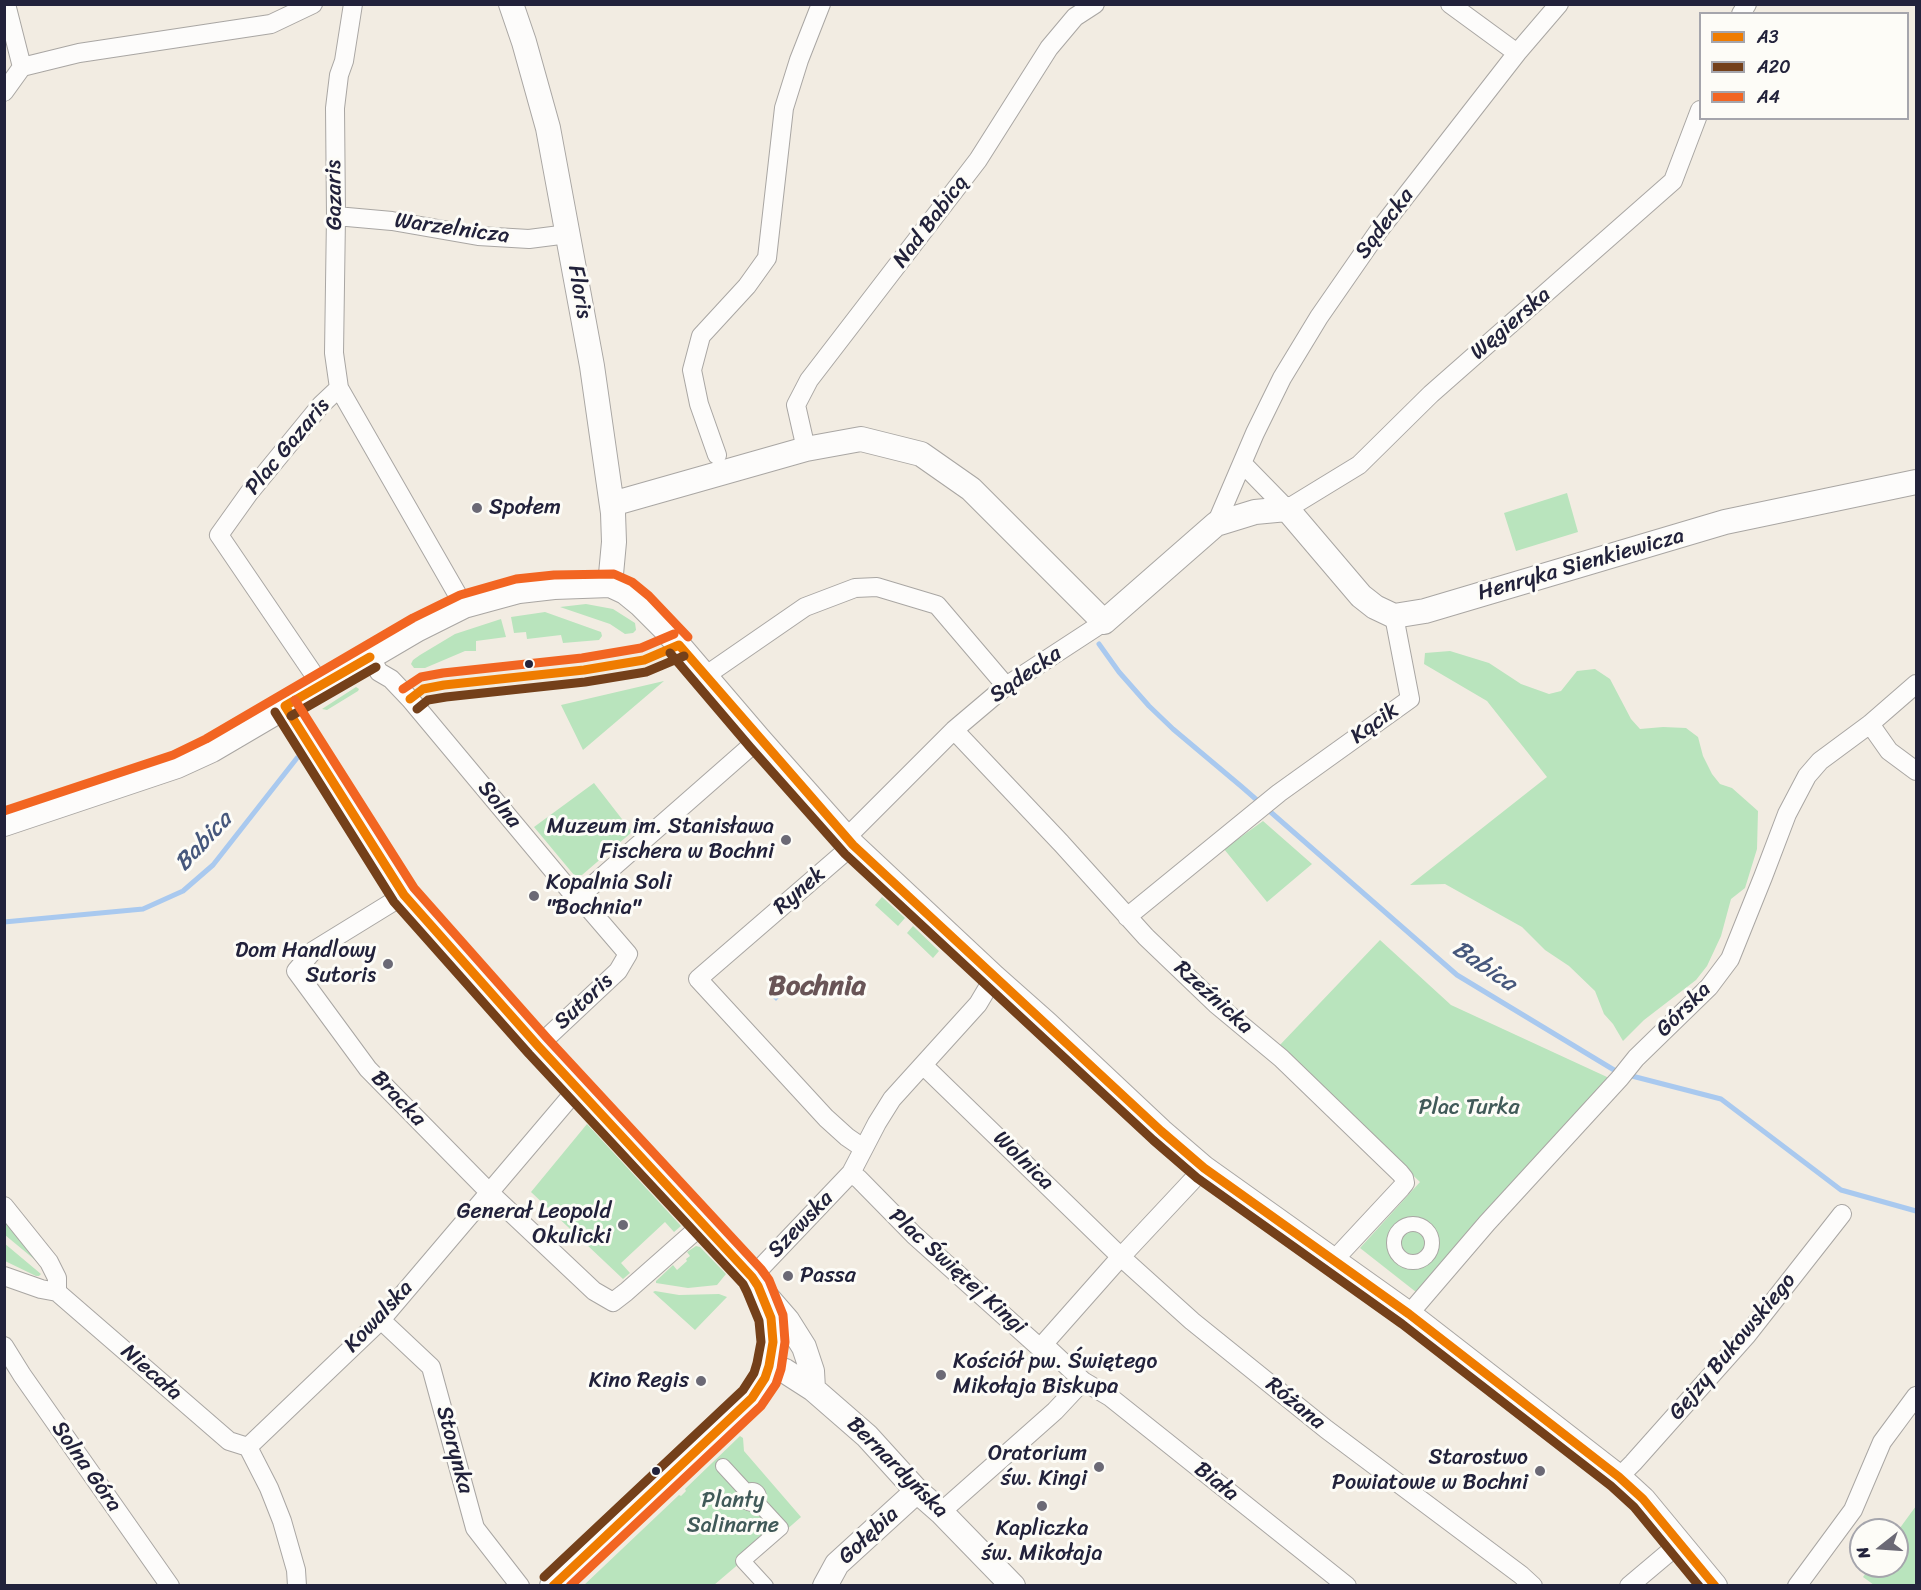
<!DOCTYPE html>
<meta charset="utf-8">
<style>
body{margin:0}
#map{position:relative;width:1921px;height:1590px;overflow:hidden;background:#f2ece2;font-family:Sriracha,sans-serif}
canvas{display:block}
.frame{position:absolute;inset:0;border:6px solid #22223b;pointer-events:none}
.legend{position:absolute;left:1699px;top:12px;width:210px;height:108px;box-sizing:border-box;background:#fdfcf7;border:2px solid #a5a5ac;margin:0;padding:8px 10px;list-style:none;font-size:18px;color:#22223b}
.legend li{display:flex;align-items:center;gap:12px;height:30px}
.legend b{width:30px;border:2px solid #a5a5ac}
.north{position:absolute;left:1849px;top:1518px;width:60px;height:60px;box-sizing:border-box;background:#fdfcf7;border:2px solid #a5a5ac;border-radius:50%;rotate:253deg;font-size:16px;font-weight:700;line-height:24px;text-align:center;color:#22223b}
.north::after{content:'';display:block;margin:auto;width:21px;height:27px;background:#6b6975;clip-path:polygon(50% 0,100% 100%,50% 72%,0 100%)}
</style>
<div id="map">
<canvas width="1921" height="1590"></canvas>
<div class="frame"></div>
<ul class="legend">
<li><b style="height:8px;background:#ef7c00"></b>A3</li>
<li><b style="height:8px;background:#74401a"></b>A20</li>
<li><b style="height:8px;background:#f26522"></b>A4</li>
</ul>
<div class="north">N</div>
</div>
<script>
const g = document.querySelector('canvas').getContext('2d');
g.lineJoin = 'round';
function fillPath(path, color) { g.fillStyle = color; g.fill(path, 'evenodd'); }
const toPath = rows => new Path2D(rows.map(r => 'M' + r).join(''));
function strokePath(path, color, width, dash) { g.strokeStyle = color; g.lineWidth = width; g.lineCap = dash ? 'butt' : 'round'; g.setLineDash(dash || []); g.stroke(path); }
function drawText(font, color, halo, rows, align = 'center') {
  g.font = font + ' Sriracha,sans-serif'; g.lineWidth = 6; g.setLineDash([]); g.textBaseline = 'middle'; g.strokeStyle = halo; g.fillStyle = color; for (const [text, x, y, turn = 0] of rows) {
    g.save(); g.translate(x, y); g.rotate((+turn || 0) * Math.PI / 180); g.textAlign = isNaN(turn) ? turn : align; if (halo) g.strokeText(text, 0, 0); g.fillText(text, 0, 0); g.restore();
  }
}
const green = toPath([
 [1567,493,1578,532,1516,551,1504,513],
 [586,604,613,609,635,623,636,630,633,633,625,634,610,624,560,607],
 [545,612,601,632,602,636,599,640,563,643,561,635,527,639,526,632,514,633,511,617],
 [501,619,506,637,476,641,476,651,465,651,425,668,414,668,411,664,413,660,420,655,455,634],
 [1450,651,1489,663,1521,684,1549,694,1561,691,1577,671,1595,669,1610,679,1631,719,1640,729,1663,727,1686,728,1698,737,1703,756,1712,774,1720,784,1732,788,1758,811,1757,849,1745,888,1731,899,1721,936,1707,966,1696,980,1644,1020,1623,1041,1613,1024,1604,1014,1595,991,1569,966,1545,950,1522,927,1445,884,1410,885,1547,777,1487,701,1424,664,1425,653],
 [664,681,583,750,561,705],
 [356,687,359,689,358,691,327,710,322,709],
 [594,783,632,832,582,875,574,875,534,827],
 [1263,821,1312,864,1267,902,1224,849],
 [882,897,905,918,898,926,875,905],
 [913,926,939,951,933,958,907,933],
 [1380,940,1451,1005,1607,1077,1609,1087,1416,1292,1360,1248,1420,1182,1278,1047],
 [587,1124,681,1226,674,1232,665,1222,621,1263,630,1273,623,1279,531,1192],
 [4,1218,40,1264,5,1235],
 [4,1243,41,1274,39,1276,36,1276,5,1261],
 [696,1246,700,1247,726,1274,717,1285,688,1288,656,1283,656,1281,673,1265,677,1270,687,1261,686,1259,690,1256,687,1252],
 [655,1291,679,1295,719,1294,727,1297,695,1330,653,1292],
 [740,1436,743,1438,744,1451,801,1517,751,1561,741,1562,714,1585,583,1586,679,1495,681,1496,686,1491,685,1489],
 [1916,1506,1916,1585,1874,1585,1863,1577,1871,1566,1897,1566,1897,1532]
]);
const water = toPath([
 [782,975,792,984,776,1001,767,992]
]);
const stream = toPath([
 [1099,644,1119,672,1149,706,1173,729,1242,787,1457,975,1619,1073],
 [4,922,143,909,183,891,213,865,297,758],
 [1628,1075,1721,1099,1841,1190,1916,1211]
]);
const pedestrian = toPath([
 '1394 1243a19 19 0 1 1 38 0a19 19 0 1 1-38 0Z',
 [723,1466,747,1492],
 '745 1497a7 7 0 1 1 14 0a7 7 0 1 1-14 0Z',
 [757,1502,781,1528,743,1561,766,1586]
]);
const minor = toPath([
 [6,4,22,67],
 [353,4,344,61,339,75,335,108,336,216,334,353,339,388,464,606],
 [1450,4,1517,53],
 [1741,14,1747,4],
 [22,67,79,53,271,24,313,4],
 [4,92,22,67],
 [336,216,392,221,478,236,529,239,568,234],
 [806,449,796,405,809,380,978,160,1049,48,1075,17,1095,4],
 [717,455,699,404,692,370,701,336,747,286,767,258,784,108,799,60,821,4],
 [1243,464,1287,509,1359,465,1431,394,1673,181,1700,110],
 [1216,524,1255,433,1282,378,1319,317,1380,229,1517,53,1559,4],
 [370,657,379,672,391,679,410,699,572,893,579,897,628,954,618,971,538,1046],
 [705,676,805,607,855,588,877,587,937,605,1006,686],
 [321,685,219,535,249,493,321,405,339,388],
 [1870,724,1889,751,1916,771],
 [954,730,1061,843,1146,937,1216,1004,1281,1058,1400,1173,1404,1178,1405,1183,1401,1188,1333,1261],
 [847,837,954,730,1006,686,1104,622],
 [853,845,698,979,826,1118,847,1137,863,1148],
 [404,895,313,951,296,971,368,1069,489,1192,594,1291,613,1302,626,1292,703,1224],
 [579,897,759,739],
 [1127,917,1279,793,1410,699,1394,616],
 [924,1066,1121,1257,1192,1321,1326,1429,1521,1575,1533,1586],
 [851,1173,859,1179,914,1235,1040,1348,1051,1351,1083,1381,1110,1397,1347,1586],
 [4,1206,49,1262,57,1278,57,1292],
 [4,1276,41,1289,57,1292,229,1441,248,1447,381,1320,578,1088],
 [752,1277,851,1173,877,1123,892,1099,978,1004,994,977],
 [1409,1314,1487,1223,1620,1078,1636,1058,1709,987,1730,959,1763,877,1787,814,1807,776,1820,761,1870,724,1916,684],
 [381,1320,431,1367,475,1528,520,1586],
 [4,1346,22,1375,170,1586],
 [1040,1348,1117,1261,1204,1168],
 [248,1447,269,1488,282,1521,296,1570,297,1586],
 [1619,1477,1633,1463,1747,1335,1842,1214],
 [941,1512,1055,1411,1083,1381],
 [1629,1586,1680,1543],
 [1797,1586,1853,1510,1882,1442,1916,1396]
]);
const tertiary = toPath([
 [511,4,524,42,548,128,592,366,613,513,614,542,610,585],
 [612,504,806,449,861,439,921,454,971,489,1104,622,1216,524,1255,512,1287,509,1361,596,1375,607,1394,616,1425,611,1725,522,1916,482],
 [285,706,404,895,538,1046,752,1277,758,1286,771,1318,773,1342,769,1366,765,1378,752,1398,552,1586],
 [4,824,177,766,212,750,418,629,464,606,519,591,554,587,610,585,625,592,641,605,664,628,759,739,853,845,994,977,1047,1024,1161,1131,1204,1168,1409,1314,1619,1477,1643,1499,1715,1586],
 [767,1297,787,1320,804,1347,812,1371,813,1389],
 [769,1366,785,1371,813,1389,867,1436,917,1491,941,1512,1013,1586],
 [825,1586,837,1564,917,1491]
]);
const bus1 = toPath([
 [679,645,853,845,1161,1131,1204,1168,1409,1314,1619,1477,1643,1499,1715,1586],
 [410,699,423,689,444,685,584,670,644,660,679,645],
 [285,706,404,895,538,1046,752,1277,758,1286,771,1318,773,1342,769,1366,765,1378,752,1398,553,1586],
 [285,706,370,657]
]);
const bus2 = toPath([
 [670,653,750,747,845,854,1153,1140,1197,1178,1402,1324,1611,1486,1634,1507,1699,1586],
 [417,709,428,700,446,697,585,682,646,672,684,656],
 [275,712,394,902,529,1054,743,1284,747,1292,759,1321,761,1342,757,1363,754,1373,743,1390,544,1577],
 [291,716,376,667]
]);
const bus3 = toPath([
 [403,689,421,677,443,673,582,658,641,648,674,634],
 [295,700,414,888,547,1038,761,1269,769,1280,783,1315,785,1342,781,1369,776,1384,761,1406,570,1586],
 [4,811,173,755,206,739,413,618,460,595,516,579,554,575,614,574,632,582,649,596,688,637]
]);
const markers = [
 [477,508,6,"#6b6975"],
 [529,664,5,"#22223b"],
 [786,840,6,"#6b6975"],
 [534,896,6,"#6b6975"],
 [388,964,6,"#6b6975"],
 [623,1225,6,"#6b6975"],
 [788,1276,6,"#6b6975"],
 [941,1375,6,"#6b6975"],
 [701,1381,6,"#6b6975"],
 [1099,1467,6,"#6b6975"],
 [656,1471,5,"#22223b"],
 [1540,1471,6,"#6b6975"],
 [1042,1506,6,"#6b6975"]
];
const streetNames = [
 ["Gazaris",335,195,-91],
 ["Nad Babicą",931,222,-53],
 ["Sądecka",1385,224,-53],
 ["Warzelnicza",452,229,8],
 ["Floris",579,292,80],
 ["Węgierska",1511,324,-41],
 ["Plac Gazaris",288,447,-50],
 ["Henryka Sienkiewicza",1581,565,-16],
 ["Sądecka",1026,675,-35],
 ["Kącik",1375,724,-36],
 ["Solna",499,805,50],
 ["Rynek",800,891,-41],
 ["Rzeźnicka",1213,998,42],
 ["Sutoris",584,1002,-43],
 ["Górska",1684,1010,-45],
 ["Bracka",398,1099,46],
 ["Wolnica",1023,1161,44],
 ["Szewska",801,1225,-46],
 ["Plac Świętej Kingi",957,1272,42],
 ["Kowalska",379,1317,-47],
 ["Gejzy Bukowskiego",1733,1347,-50],
 ["Niecała",151,1373,41],
 ["Różana",1295,1404,39],
 ["Storynka",454,1450,75],
 ["Solna Góra",86,1467,55],
 ["Bernardyńska",897,1468,45],
 ["Biała",1216,1482,38],
 ["Gołębia",869,1536,-43]
];
const poiNames = [
 ["Społem",489,508,"left"],
 ["Muzeum im. Stanisława",774,827],
 ["Fischera w Bochni",774,852],
 ["Kopalnia Soli",546,883,"left"],
 ["\"Bochnia\"",546,908,"left"],
 ["Dom Handlowy",376,951],
 ["Sutoris",376,976],
 ["Generał Leopold",611,1212],
 ["Okulicki",611,1237],
 ["Passa",800,1276,"left"],
 ["Kościół pw. Świętego",953,1362,"left"],
 ["Mikołaja Biskupa",953,1387,"left"],
 ["Kino Regis",689,1381],
 ["Oratorium",1087,1454],
 ["św. Kingi",1087,1479],
 ["Starostwo",1528,1458],
 ["Powiatowe w Bochni",1528,1483],
 ["Kapliczka",1042,1529,"center"],
 ["św. Mikołaja",1042,1554,"center"]
];
const parkNames = [
 ["Plac Turka",1469,1108],
 ["Planty",733,1501],
 ["Salinarne",733,1526]
];
const waterNames = [
 ["Babica",204,842,-47],
 ["Babica",1484,967,34]
];
const districtNames = [
 ["Bochnia",817,987]
];
fillPath(green, '#b9e4bd');
fillPath(water, '#a9c9ef');
strokePath(stream, '#a9c9ef', 5);
strokePath(pedestrian, '#a9a6a3', 16);
strokePath(minor, '#a9a6a3', 20);
strokePath(tertiary, '#a9a6a3', 26);
strokePath(pedestrian, '#fdfcfb', 14);
strokePath(minor, '#fdfcfb', 18);
strokePath(tertiary, '#fdfcfb', 24);
strokePath(bus1, '#ef7c00', 9);
strokePath(bus2, '#74401a', 9);
strokePath(bus3, '#f26522', 9);
for (const [x, y, r, color] of markers) { const dot = new Path2D(); dot.arc(x, y, r, 0, 2 * Math.PI); g.fillStyle = color; g.fill(dot); strokePath(dot, '#fdfcf7', 2); }
drawText('22px', '#22223b', '#fdfcf7', streetNames);
drawText('22px', '#22223b', '#fdfcf7', poiNames, 'right');
drawText('22px', '#415a59', '#fdfcf7', parkNames);
drawText('italic 24px', '#46577c', '#fdfcf7', waterNames);
drawText('bold 28px', '#695557', '#fdfcf7', districtNames);
</script>
